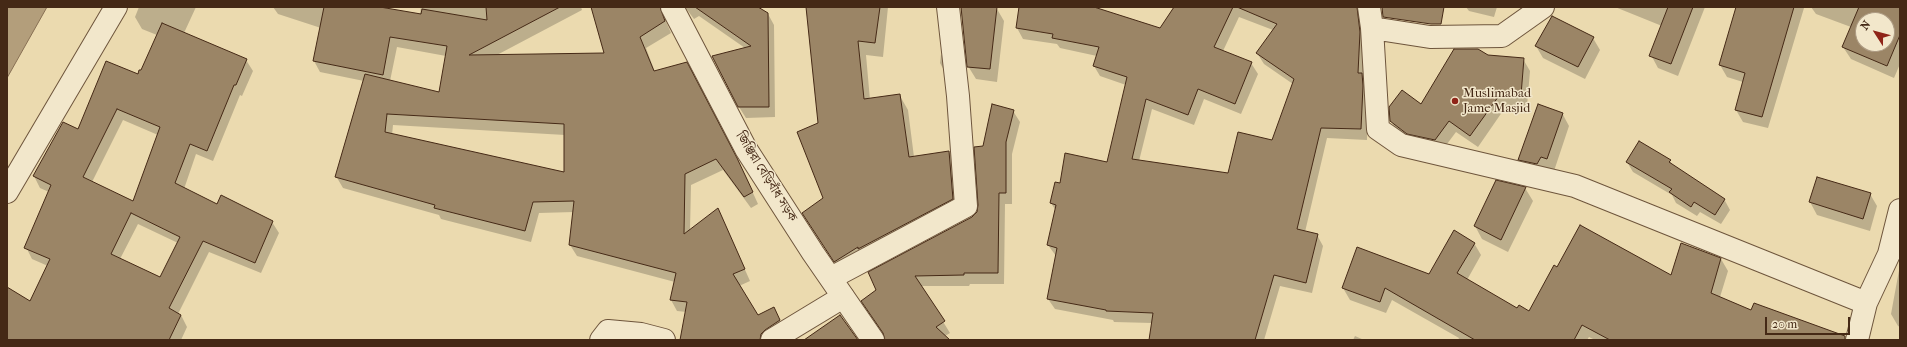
<!DOCTYPE html>
<meta charset="utf-8">
<style>
body{margin:0}
#map{position:relative;width:1907px;height:347px;overflow:hidden;background:#ebdaaf;font-family:"IM FELL French Canon",serif}
canvas{display:block}
.frame{position:absolute;inset:0;border:8px solid #452916;pointer-events:none}
.north{position:absolute;left:1855px;top:12px;width:40px;height:40px;box-sizing:border-box;background:#f2e7cb;border:1px solid #ad9b83;border-radius:50%;rotate:306deg;font-size:11px;font-weight:700;line-height:16px;text-align:center;color:#452916}
.north::after{content:'';display:block;margin:auto;width:14px;height:18px;background:#8f2418;clip-path:polygon(50% 0,100% 100%,50% 72%,0 100%)}
.scale{position:absolute;left:1765px;top:317px;width:85px;height:18px;box-sizing:border-box;border:2px solid #452916;border-top:0;padding-left:5px;font-size:12px;line-height:14px;white-space:nowrap;color:#452916;-webkit-text-stroke:3px #f2e7cb;paint-order:stroke}
</style>
<div id="map">
<canvas width="1907" height="347"></canvas>
<div class="frame"></div>
<div class="north">N</div>
<div class="scale">20 m</div>
</div>
<script>
const g = document.querySelector('canvas').getContext('2d');
g.lineJoin = 'round';
function fillPath(path, color) { g.fillStyle = color; g.fill(path, 'evenodd'); }
const toPath = rows => new Path2D(rows.map(r => 'M' + r).join(''));
function strokePath(path, color, width, dash) { g.strokeStyle = color; g.lineWidth = width; g.lineCap = dash ? 'butt' : 'round'; g.setLineDash(dash || []); g.stroke(path); }
function drawText(font, color, halo, rows, align = 'center') {
  g.font = font + ' "IM FELL French Canon","Noto Serif Bengali",serif'; g.lineWidth = 3; g.setLineDash([]); g.textBaseline = 'middle'; g.strokeStyle = halo; g.fillStyle = color; for (const [text, x, y, turn = 0] of rows) {
    g.save(); g.translate(x, y); g.rotate((+turn || 0) * Math.PI / 180); g.textAlign = isNaN(turn) ? turn : align; if (halo) g.strokeText(text, 0, 0); g.fillText(text, 0, 0); g.restore();
  }
}
const water = toPath([
 [7,7,47,7,7,78,7,7]
]);
const shadow = toPath([
 [139,7,196,7,184,33,246,60,253,71,242,96,240,95,213,161,196,154,184,189,217,205,272,222,279,233,261,273,209,252,178,314,181,315,187,327,181,340,7,340,7,288,31,302,48,266,32,259,26,247,49,192,40,188,34,176,79,130,142,72,157,35,142,29,135,17],
 [123,120,158,135,133,202,92,182],
 [138,224,178,243,160,278,120,259],
 [273,7,375,7,420,15,421,7,581,7,582,10,495,56,606,54,621,7,673,7,668,11,665,19,671,33,646,48,655,72,693,75,743,171,758,204,751,208,723,170,691,185,690,231,718,209,750,281,739,286,758,316,780,320,786,332,773,340,681,340,687,312,677,311,671,300,675,282,577,256,570,245,574,212,539,213,531,242,441,219,439,215,343,188,336,176,364,81,320,72,314,61,321,28,278,14],
 [397,47,446,56,440,93,390,81],
 [393,125,565,135,565,173,392,135],
 [685,7,756,7,768,14,774,25,775,117,746,118,739,107,745,48,699,16,694,19],
 [809,7,888,7,883,57,866,55,870,100,900,96,908,110,914,157,949,152,957,166,960,213,843,276,812,228,825,199],
 [961,7,997,9,1004,21,997,82,976,79,968,66],
 [1020,7,1091,7,1160,29,1175,7,1370,7,1367,140,1327,138,1305,232,1317,235,1323,246,1312,293,1280,286,1264,340,1150,340,1152,323,1114,322,1113,320,1055,309,1048,299,1056,256,1048,245,1056,211,1051,203,1108,163,1126,85,1100,76,1094,66,1097,56,1060,48,1057,44,1023,39,1017,28],
 [1239,17,1273,30,1257,53,1264,64,1293,84,1273,141,1229,175,1139,161,1152,109,1194,125,1204,99,1241,114,1258,74,1251,63,1223,51],
 [1466,7,1497,7,1494,17,1469,11],
 [1615,7,1705,7,1678,76,1658,68,1651,55,1662,26],
 [1737,7,1803,7,1804,8,1768,128,1743,122,1736,110,1743,82,1727,77,1720,65],
 [1811,7,1900,7,1900,64,1894,78,1851,59,1843,47,1851,27,1816,14],
 [1863,20,1887,20,1887,44,1863,44],
 [1593,38,1600,50,1585,79,1543,58,1536,46],
 [941,54,947,65,947,76,940,63],
 [1487,56,1523,59,1530,71,1527,106,1507,105,1478,147,1456,132,1441,152,1398,133,1391,121,1421,105],
 [1013,111,1020,122,1012,154,1012,204,1005,204,1004,284,970,284,969,286,921,286,950,333,945,336,949,340,886,340,869,312,978,213,984,147],
 [1562,113,1569,126,1554,171,1527,172,1519,160],
 [1670,161,1673,166,1724,199,1730,210,1721,224,1700,212,1697,216,1676,203,1672,195,1633,172,1627,162],
 [1525,188,1533,201,1508,252,1482,239,1475,226],
 [1870,194,1877,206,1870,231,1817,215,1810,202],
 [1474,243,1481,255,1467,280,1518,309,1529,312,1557,268,1671,277,1721,259,1728,271,1720,297,1752,312,1754,305,1837,333,1841,340,1595,340,1589,337,1587,340,1458,340,1459,338,1392,300,1386,313,1350,300,1343,288,1429,275],
 [1900,265,1900,327,1898,326,1891,314],
 [1355,336,1364,340,1353,340]
]);
const building = toPath([
 [324,7,380,7,421,14,422,9,487,20,486,7,560,7,469,55,604,53,591,7,660,7,665,21,640,37,654,71,687,62,737,158,753,192,744,197,716,159,685,174,684,234,718,208,745,269,733,274,758,315,774,307,780,320,765,330,761,334,760,340,680,340,687,302,670,300,676,273,569,245,574,201,533,202,525,231,434,208,435,205,335,177,365,74,439,92,447,46,390,37,383,75,313,61,324,7],
 [387,114,564,124,564,172,385,132,387,114],
 [695,7,758,7,768,13,769,107,738,107,712,56,751,46,695,7],
 [806,7,880,7,875,43,858,41,864,99,900,94,909,157,949,151,953,199,858,249,858,247,834,262,802,213,823,198,797,132,818,123,806,7],
 [961,7,997,7,990,69,967,67,961,7],
 [1019,7,1094,7,1160,28,1174,7,1233,7,1214,47,1252,62,1235,104,1198,89,1188,115,1146,99,1132,159,1228,173,1238,132,1272,140,1294,79,1256,53,1277,24,1237,7,1357,7,1360,32,1358,73,1362,73,1363,86,1361,129,1321,128,1297,229,1318,234,1306,283,1274,275,1255,340,1149,340,1153,313,1106,311,1106,310,1047,299,1057,248,1047,245,1056,205,1050,203,1055,182,1060,183,1065,153,1107,162,1127,77,1093,66,1099,47,1052,38,1053,34,1016,28,1019,7],
 [1382,7,1444,7,1441,24,1431,24,1383,17,1382,7],
 [1668,7,1693,7,1671,64,1649,56,1668,7],
 [1736,7,1794,7,1762,117,1735,110,1745,73,1719,65,1736,7],
 [1859,7,1900,7,1900,35,1887,66,1842,47,1859,7],
 [1863,20,1887,20,1887,44,1863,44,1863,20],
 [1552,16,1594,37,1578,67,1535,46,1552,16],
 [162,23,247,59,236,85,234,85,207,151,190,144,175,183,217,204,221,195,273,221,255,263,203,241,169,308,181,315,169,340,7,340,7,287,30,301,50,259,24,248,51,185,33,176,63,122,78,129,106,61,138,74,139,70,141,70,162,23],
 [117,109,160,127,133,201,83,177,117,109],
 [131,213,180,237,160,277,111,254,131,213],
 [1454,49,1478,49,1488,55,1524,58,1521,95,1501,93,1470,136,1449,121,1435,140,1407,134,1390,121,1389,107,1402,90,1421,104,1454,49],
 [992,104,1014,110,1006,142,1006,193,999,193,998,273,964,273,964,275,915,276,945,321,936,327,950,340,885,340,883,333,861,301,876,290,868,272,972,217,977,212,978,205,974,147,983,146,992,104],
 [1538,104,1563,113,1547,159,1541,157,1537,164,1518,160,1538,104],
 [1639,141,1671,160,1669,162,1725,199,1715,215,1694,202,1691,207,1669,192,1672,189,1626,162,1639,141],
 [1817,177,1871,193,1863,219,1809,202,1817,177],
 [1496,180,1526,187,1501,240,1474,226,1496,180],
 [1580,225,1671,275,1681,243,1721,258,1711,293,1751,310,1754,303,1845,336,1845,340,1610,340,1582,325,1574,340,1475,340,1385,288,1380,302,1342,288,1357,247,1429,274,1454,230,1475,243,1457,273,1517,308,1519,305,1529,311,1554,265,1557,267,1580,225],
 [840,315,858,340,804,340,840,315]
]);
const minor = toPath([
 [1369,7,1372,28],
 [1543,7,1502,36,1430,37,1372,28,1378,129,1401,145,1575,186,1866,303],
 [7,192,116,7],
 [831,278,966,206,958,96,948,7],
 [601,340,608,331,641,334,664,340],
 [772,340,843,297],
 [1857,340,1866,303,1889,254,1900,210]
]);
const tertiary = toPath([
 [672,7,746,149,813,253,873,340]
]);
const markers = [
 [1455,101,4,"#8f2418"]
];
const poiNames = [
 ["Muslimabad",1463,94],
 ["Jame Masjid",1463,109]
];
const streetNames = [
 ["জিঞ্জিরা বেড়িবাঁধ সড়ক",766,177,58]
];
fillPath(water, '#b39e7b');
strokePath(water, '#876f53', 1);
fillPath(shadow, '#0003');
fillPath(building, '#9b8566');
strokePath(building, '#452916', 1);
strokePath(minor, '#6e553c', 24);
strokePath(tertiary, '#6e553c', 24);
strokePath(minor, '#f2e7cb', 22);
strokePath(tertiary, '#f2e7cb', 22);
for (const [x, y, r, color] of markers) { const dot = new Path2D(); dot.arc(x, y, r, 0, 2 * Math.PI); g.fillStyle = color; g.fill(dot); strokePath(dot, '#f2e7cb', 1.5); }
drawText('13px', '#452916', '#f2e7cb', poiNames, 'left');
drawText('13px', '#452916', '#f2e7cb', streetNames);
</script>
